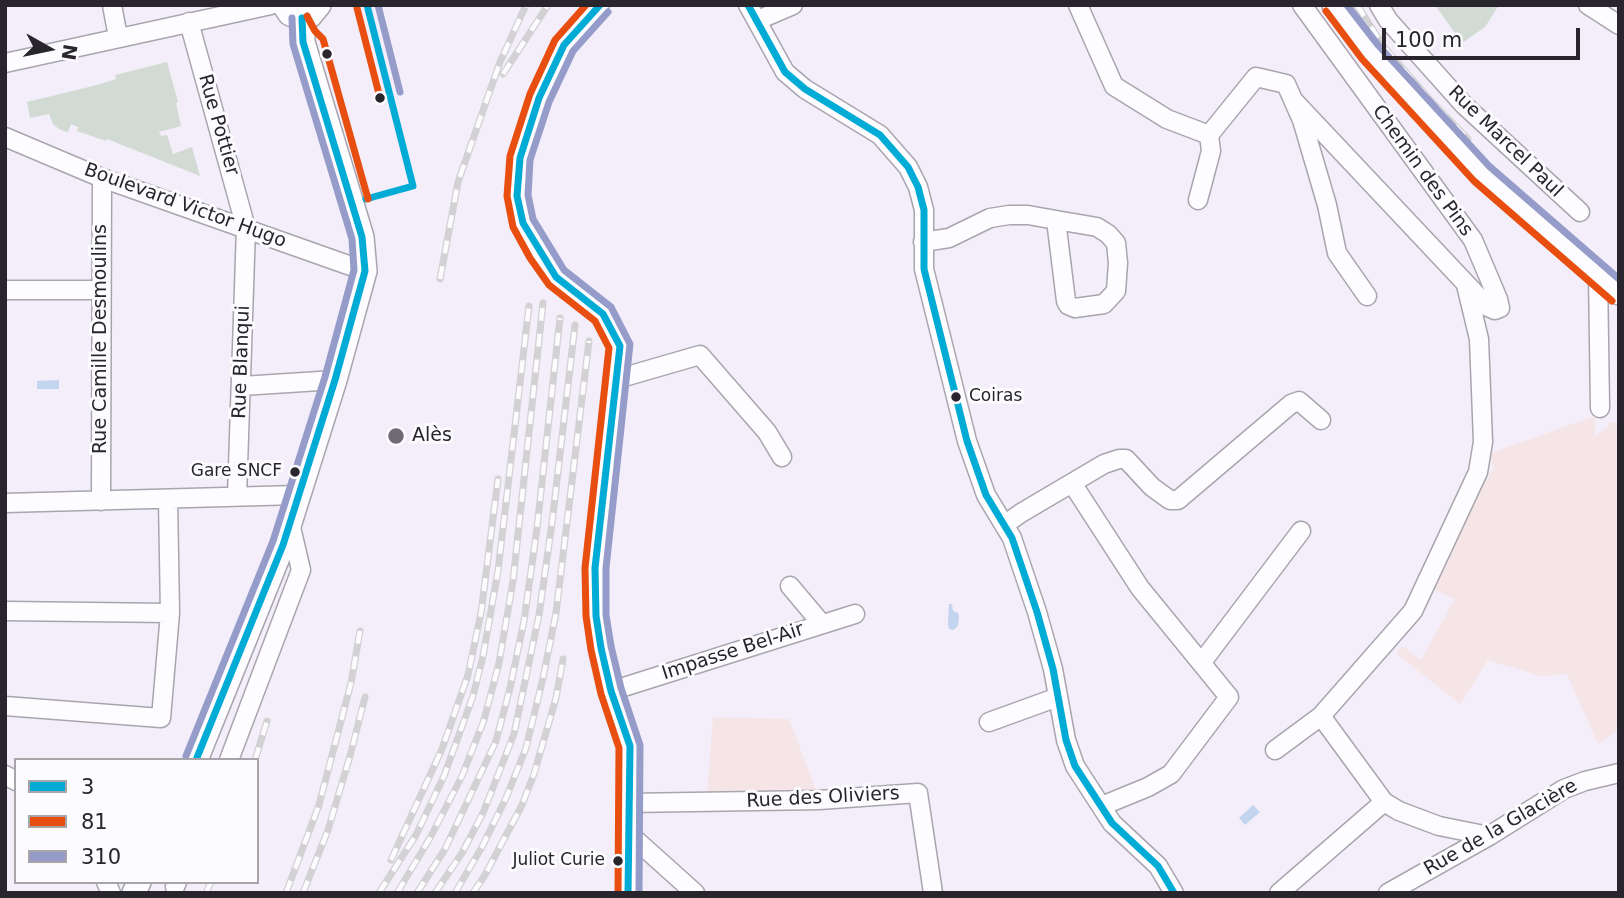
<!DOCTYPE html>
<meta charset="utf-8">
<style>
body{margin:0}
#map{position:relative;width:1624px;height:898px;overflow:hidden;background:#f3eef9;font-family:"DejaVu Sans",sans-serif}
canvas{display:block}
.frame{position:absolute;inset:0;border:7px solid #28252c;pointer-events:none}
.legend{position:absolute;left:14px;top:758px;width:245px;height:126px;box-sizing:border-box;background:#fcfbfe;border:2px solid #a7a5aa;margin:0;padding:9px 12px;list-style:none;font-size:21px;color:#28252c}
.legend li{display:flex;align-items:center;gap:14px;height:35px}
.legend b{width:35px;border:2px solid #a7a5aa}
.north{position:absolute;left:14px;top:14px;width:70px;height:70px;-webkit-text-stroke:5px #fcfbfe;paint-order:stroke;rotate:99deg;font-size:19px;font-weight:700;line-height:28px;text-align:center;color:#28252c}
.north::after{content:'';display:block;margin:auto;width:24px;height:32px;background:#28252c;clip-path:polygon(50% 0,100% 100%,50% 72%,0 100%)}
.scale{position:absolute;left:1382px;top:28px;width:198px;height:32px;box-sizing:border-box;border:4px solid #28252c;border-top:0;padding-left:9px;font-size:21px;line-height:24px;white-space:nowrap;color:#28252c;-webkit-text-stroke:5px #fcfbfe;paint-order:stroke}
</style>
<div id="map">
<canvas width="1624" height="898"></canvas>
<div class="frame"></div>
<ul class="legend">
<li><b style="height:9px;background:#00abd6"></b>3</li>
<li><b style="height:9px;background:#e84e0f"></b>81</li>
<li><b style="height:9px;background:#969cca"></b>310</li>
</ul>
<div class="north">N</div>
<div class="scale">100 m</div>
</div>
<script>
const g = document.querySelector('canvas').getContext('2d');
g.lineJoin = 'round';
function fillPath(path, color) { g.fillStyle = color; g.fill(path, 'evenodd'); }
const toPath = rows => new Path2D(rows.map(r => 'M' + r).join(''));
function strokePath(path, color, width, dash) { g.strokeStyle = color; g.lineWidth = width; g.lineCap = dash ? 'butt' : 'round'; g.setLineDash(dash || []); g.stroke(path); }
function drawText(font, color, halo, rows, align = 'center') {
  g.font = font + ' "DejaVu Sans",sans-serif'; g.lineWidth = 6; g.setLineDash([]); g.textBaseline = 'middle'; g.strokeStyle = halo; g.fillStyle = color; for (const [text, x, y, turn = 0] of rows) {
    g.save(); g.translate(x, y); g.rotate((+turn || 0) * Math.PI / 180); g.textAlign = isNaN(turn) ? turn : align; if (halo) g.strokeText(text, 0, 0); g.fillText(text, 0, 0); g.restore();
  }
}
const education = toPath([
 [1595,416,1595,436,1609,426,1609,422,1618,423,1619,444,1619,730,1598,744,1567,674,1540,676,1488,660,1460,704,1397,654,1402,646,1421,660,1455,599,1429,587,1484,477,1487,479,1494,467,1490,459,1491,453],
 [713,717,789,719,818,795,707,797]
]);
const green = toPath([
 [1435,5,1499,5,1485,27,1462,43],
 [167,62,178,102,176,103,181,126,159,132,161,136,167,135,173,154,192,147,200,176,107,139,106,141,77,131,78,127,71,124,68,132,59,129,53,124,49,114,30,118,27,102,97,85,116,79,115,75]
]);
const water = toPath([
 [59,380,59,389,37,389,37,381],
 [949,604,952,604,953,611,958,613,959,618,958,626,953,630,949,629,948,624],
 [1253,805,1260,812,1245,825,1239,818]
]);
const minor = toPath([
 [112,5,118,37],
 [600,5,564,45,539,98,520,158,517,196,523,223,539,252,556,277,603,314,620,346,595,568,596,616,601,648,611,691,630,746,628,893],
 [748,5,785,72,805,89,880,135,908,167,918,187,924,210,924,269,967,441,986,495,1012,538,1037,612,1053,669,1066,740,1075,766,1112,823,1158,866,1174,893],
 [1078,5,1114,86,1167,119,1209,135,1256,77,1286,84,1302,120,1327,205,1337,253,1367,296],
 [1379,5,1388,20,1464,105,1580,212],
 [1588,5,1619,25],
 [758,20,793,5],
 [189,22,246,228,237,496],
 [5,63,271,5],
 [1293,100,1488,307,1495,310,1500,308,1498,299,1473,240,1302,5],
 [5,137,102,178,365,271],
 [1198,200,1211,151,1209,135],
 [923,242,949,238,990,218,1009,215,1028,215,1056,220,1097,227,1108,234,1116,243,1118,263,1116,291,1104,304,1075,308,1068,305,1066,301,1056,220],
 [1598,275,1600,408],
 [5,290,100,290],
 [617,379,700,355,767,432,782,457],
 [242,386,335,380],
 [1072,483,1140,588,1229,697,1171,774,1148,787,1109,803,1103,809],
 [101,501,102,178],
 [5,503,298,495],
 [1004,525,1021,513,1104,464,1119,459,1126,459,1152,487,1170,500,1178,500,1291,404,1299,401,1321,420],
 [790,586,821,623],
 [5,611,170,613],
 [1202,662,1301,531],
 [611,691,855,614],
 [5,706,161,718,170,613,168,499],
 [1321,716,1384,802,1399,811,1439,826,1489,836],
 [989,722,1058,697],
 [1275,750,1321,716,1413,611,1478,472,1483,442,1479,339,1466,285],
 [229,760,301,570,290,523],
 [5,775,16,781],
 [628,803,819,800,918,793,933,893],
 [627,832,695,893],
 [106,882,111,893],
 [175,887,177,882],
 [1279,893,1384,802],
 [1388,893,1489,836,1564,789,1585,781,1619,773]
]);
const major = toPath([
 [284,5,290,14,302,18,310,16,319,5],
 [1334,5,1370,52,1482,174,1619,293],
 [196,760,283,545,335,380,365,271,362,237,303,42,302,18],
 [134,893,139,882]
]);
const rail = toPath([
 [1357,5,1384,47,1432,102,1468,139],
 [503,74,548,5],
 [440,279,458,182,500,62,526,5],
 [255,760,267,721],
 [391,860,442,749,468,675,481,613,498,479],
 [206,893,211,882],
 [286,893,319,805,351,683,360,631],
 [303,893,328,830,350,756,365,697],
 [379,893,416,835,444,776,473,696,483,656,498,571,529,306],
 [397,893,430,838,462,776,484,720,499,663,513,581,543,303],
 [417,893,445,849,496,741,510,688,524,621,537,528,560,318],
 [435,893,462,853,483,813,514,734,539,615,552,523,575,325],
 [455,893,482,847,506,798,526,748,543,678,556,613,589,341],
 [473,893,485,875,522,805,534,774,556,698,563,659]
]);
const bus1 = toPath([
 [600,5,564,45,539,98,520,158,517,196,523,223,556,277,603,314,620,346,595,568,596,616,601,648,611,691,630,746,628,893],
 [748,5,785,72,805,89,880,135,908,167,918,187,924,210,924,269,967,441,986,495,1012,538,1037,612,1053,669,1066,740,1075,766,1112,823,1158,866,1174,893],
 [366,199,413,186,367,5],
 [196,760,283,545,335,380,365,271,362,237,303,42,302,18]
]);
const bus2 = toPath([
 [586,5,555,40,530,94,510,156,507,196,513,227,530,258,549,285,595,321,609,348,585,568,586,616,591,650,601,694,619,748,618,893],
 [357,8,380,98],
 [1326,11,1362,59,1474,181,1612,301],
 [307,16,315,31,323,39,368,199]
]);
const bus3 = toPath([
 [378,5,400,92],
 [1347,5,1378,45,1489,166,1619,279],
 [608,12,573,51,549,102,530,160,528,195,533,219,564,270,611,307,630,344,606,568,606,615,611,646,621,688,640,745,639,893],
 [186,756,273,541,325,377,354,270,352,239,293,44,292,18]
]);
const markers = [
 [327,54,6,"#28252c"],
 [380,98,6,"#28252c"],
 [956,397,6,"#28252c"],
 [396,436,9,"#6f6b74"],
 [295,472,6,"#28252c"],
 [618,861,6,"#28252c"]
];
const busNames = [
 ["Coiras",969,397,"left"],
 ["Gare SNCF",282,472],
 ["Juliot Curie",605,861]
];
const streetNames = [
 ["Rue Pottier",218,125,74],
 ["Rue Marcel Paul",1505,142,44],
 ["Chemin des Pins",1422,171,54],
 ["Boulevard Victor Hugo",185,206,20],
 ["Rue Camille Desmoulins",101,339,-90],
 ["Rue Blanqui",242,362,-88],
 ["Impasse Bel-Air",733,652,-18],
 ["Rue des Oliviers",823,798,-3],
 ["Rue de la Glacière",1501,828,-30]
];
const poiNames = [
 ["Alès",412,436]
];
fillPath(education, '#f5e5e6');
fillPath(green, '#d1dbd4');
fillPath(water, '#c3d4ef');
strokePath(minor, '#a9a5ae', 21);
strokePath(major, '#a9a5ae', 26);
strokePath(minor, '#fdfcfe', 18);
strokePath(major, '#fdfcfe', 23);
strokePath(rail, '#d2d1d4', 7);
strokePath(rail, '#fcfbfe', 4.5, [13]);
strokePath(bus1, '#00abd6', 7);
strokePath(bus2, '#e84e0f', 7);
strokePath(bus3, '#969cca', 7);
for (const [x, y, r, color] of markers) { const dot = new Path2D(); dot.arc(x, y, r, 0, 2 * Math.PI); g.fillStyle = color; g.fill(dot); strokePath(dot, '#fcfbfe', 2.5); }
drawText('17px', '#28252c', '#fcfbfe', busNames, 'right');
drawText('19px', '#28252c', '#fcfbfe', streetNames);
drawText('19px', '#28252c', '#fcfbfe', poiNames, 'left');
</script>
